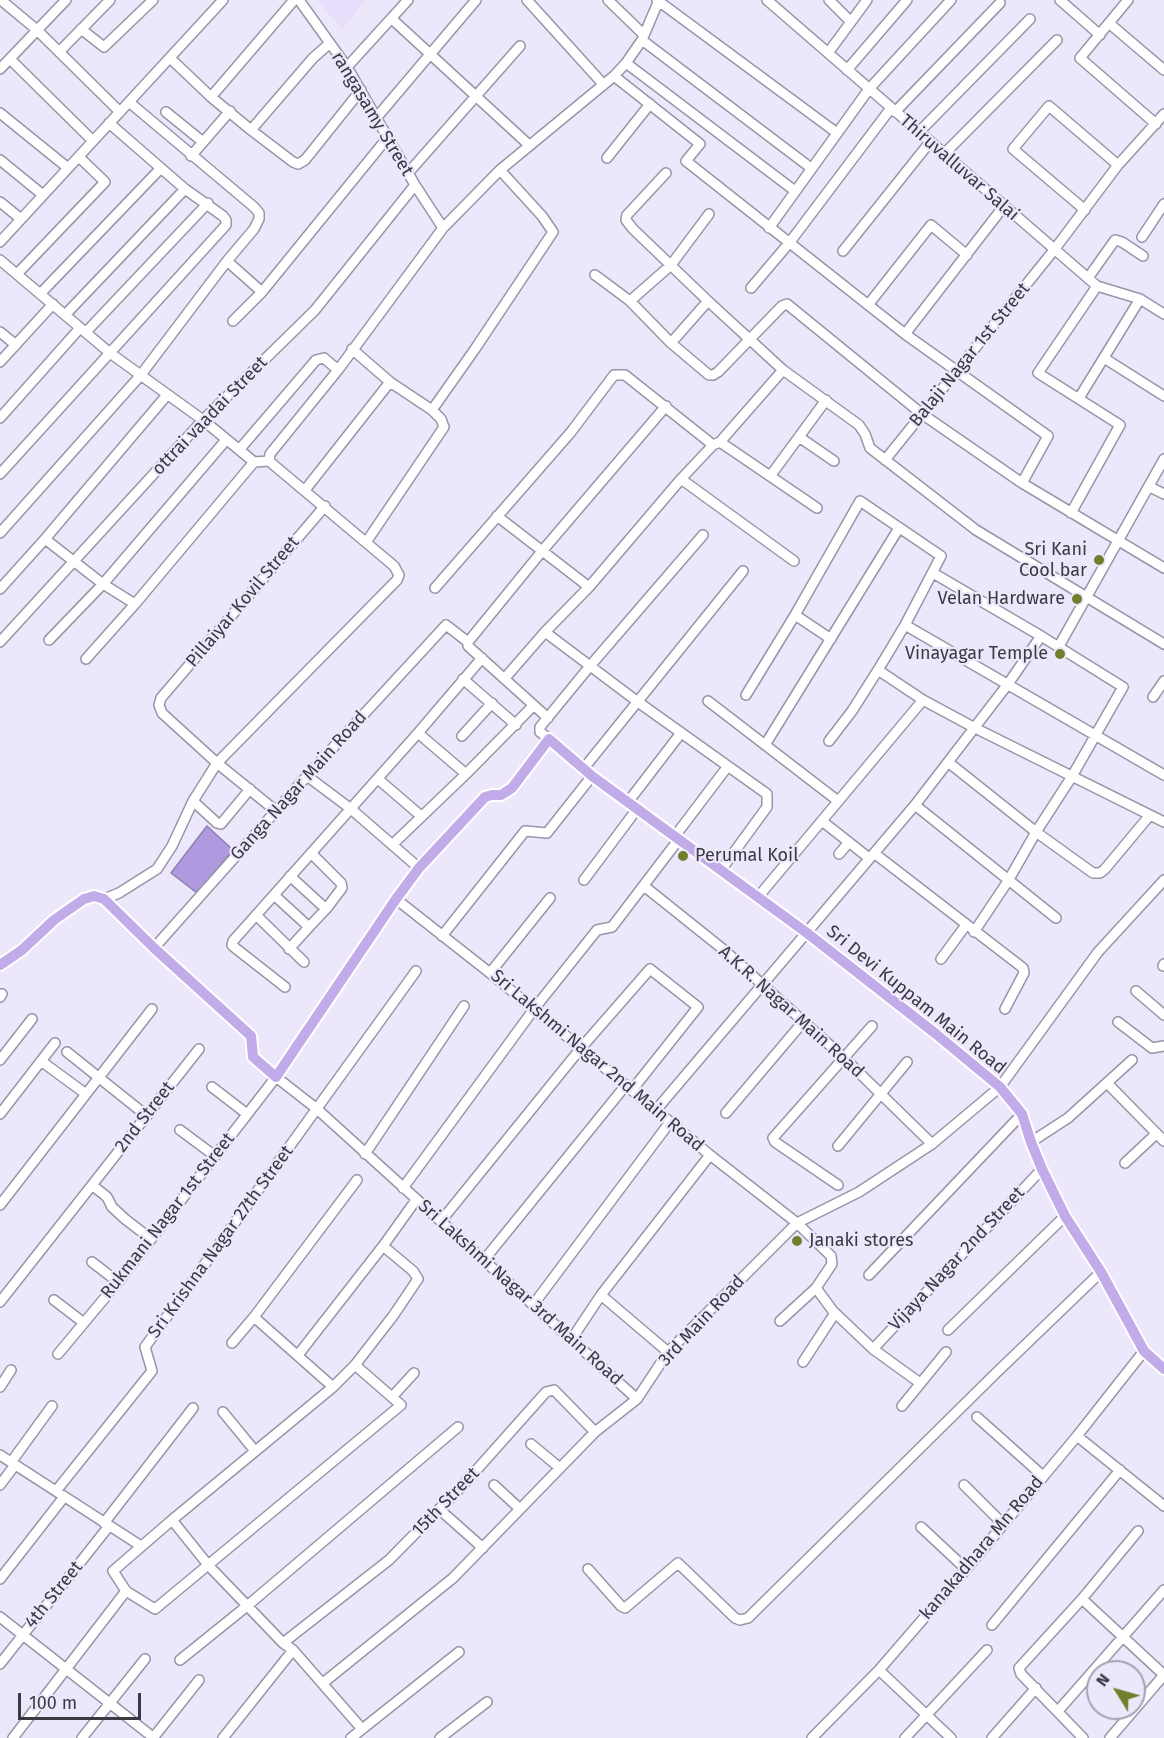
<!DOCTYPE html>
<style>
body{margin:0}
#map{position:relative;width:1164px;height:1738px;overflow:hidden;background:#ede7fc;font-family:"Fira Sans",sans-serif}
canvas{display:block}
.north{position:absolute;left:1086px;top:1660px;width:60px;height:60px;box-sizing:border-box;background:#ede7fc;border:2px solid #a6a1b1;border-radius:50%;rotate:307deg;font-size:16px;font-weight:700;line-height:24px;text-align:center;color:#3b3941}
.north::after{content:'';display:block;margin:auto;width:21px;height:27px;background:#717e2b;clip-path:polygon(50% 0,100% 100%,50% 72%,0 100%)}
.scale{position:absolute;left:18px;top:1693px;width:123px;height:27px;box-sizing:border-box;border:3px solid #3b3941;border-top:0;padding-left:8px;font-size:18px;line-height:21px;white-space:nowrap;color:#3b3941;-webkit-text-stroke:4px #ede7fc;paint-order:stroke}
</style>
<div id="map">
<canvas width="1164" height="1738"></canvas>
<div class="north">N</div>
<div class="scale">100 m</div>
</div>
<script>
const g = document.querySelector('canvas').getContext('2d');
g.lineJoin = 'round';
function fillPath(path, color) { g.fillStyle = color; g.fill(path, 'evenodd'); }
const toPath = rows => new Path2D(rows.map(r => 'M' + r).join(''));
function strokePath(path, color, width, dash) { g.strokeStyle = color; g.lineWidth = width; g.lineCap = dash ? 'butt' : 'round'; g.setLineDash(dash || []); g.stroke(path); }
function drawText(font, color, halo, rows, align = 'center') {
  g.font = font + ' "Fira Sans",sans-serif'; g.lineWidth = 4.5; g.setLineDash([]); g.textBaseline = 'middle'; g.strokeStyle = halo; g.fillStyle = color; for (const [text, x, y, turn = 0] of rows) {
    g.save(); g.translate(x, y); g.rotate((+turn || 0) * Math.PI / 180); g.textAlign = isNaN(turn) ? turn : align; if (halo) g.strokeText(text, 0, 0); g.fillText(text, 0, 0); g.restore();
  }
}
const built = toPath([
 [317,0,366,0,342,29]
]);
const water = toPath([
 [207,826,233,850,197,893,171,873,207,826]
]);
const minor = toPath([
 [1,0,37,30,120,112],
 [299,0,347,67,415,185,443,228],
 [527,0,603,84],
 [608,0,643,34],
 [657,0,837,133],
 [767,0,1097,286,1140,299,1164,314],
 [829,0,851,22],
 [1060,0,1100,35],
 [1128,0,1080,58,1156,124],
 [392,19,529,145],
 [1110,24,1164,70],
 [81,29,104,47,153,0],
 [642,40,811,168],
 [59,52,110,0],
 [828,53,867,0],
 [170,58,211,97,251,130,293,162,298,164,305,160,361,90],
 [10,59,93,141],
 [626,63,795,191],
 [347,67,408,0],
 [0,69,66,0],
 [847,70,907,0],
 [614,76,700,144,686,161,905,334,1048,436,1022,483],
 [211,97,294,0],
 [166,112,203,142],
 [895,112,1000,3],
 [0,113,68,168],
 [377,117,476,0],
 [251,130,313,58,329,44],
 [919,132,1030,19],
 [944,154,1057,40],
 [191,156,230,111],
 [607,158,650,104],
 [0,160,43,195],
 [409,172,520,46],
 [666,173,627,215,626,220,633,229,708,301,783,370,859,425,865,434,870,448,976,530,1164,644],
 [0,202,21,219],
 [1085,210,1013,149,1049,106,1118,165],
 [769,228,869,89,951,0],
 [1142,237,1164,204],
 [0,242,223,0],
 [843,251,930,142],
 [0,260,110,353,203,420,254,462,269,461],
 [227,261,262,292],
 [17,274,105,182,79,157],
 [595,275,630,301,671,343,709,375,713,375,718,372,782,306,787,304,922,414,1022,483,1164,568],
 [1088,278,1115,240,1122,242,1143,256],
 [751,288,790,242,891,108],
 [40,294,161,168],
 [630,301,671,265,709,214],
 [868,305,931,225,967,255],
 [65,315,185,189],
 [233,321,262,292,388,137],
 [0,332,16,345],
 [86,332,208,203],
 [905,334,1004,206],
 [671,343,708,301],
 [352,349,390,382,432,410,441,419,444,427,367,541],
 [1104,358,1164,396],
 [0,362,53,304],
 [1079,398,1140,299],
 [432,410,475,349,553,232,542,216,500,170],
 [0,418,80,328],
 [799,437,834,461],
 [720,442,783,370],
 [239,450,316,360,324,358,338,370],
 [885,460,1054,250,1118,165,1164,114],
 [269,461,270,454,338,370,443,228,500,170,614,76,626,63,642,40,659,0],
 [0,474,226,225,226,220,223,216,185,189,109,123],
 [771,475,826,400],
 [681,479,794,561],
 [1150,487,1164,494],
 [305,490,390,382],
 [1071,513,1120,425,1038,373,1097,286],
 [497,516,589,587],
 [0,533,140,376,227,261,254,229,259,219,259,213,254,207,129,102],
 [45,539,103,584,135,604],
 [933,573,1041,636],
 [435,588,571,432,614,375,625,375,713,445],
 [0,589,45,539,167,395],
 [795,615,831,639],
 [905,625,1164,775],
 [545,632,638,702,767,794,767,807,721,870],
 [49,640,103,584,226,440],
 [0,642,203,420,315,310,415,185],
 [468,642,543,550,666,406],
 [1059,646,1164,459],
 [86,659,135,604,254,462],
 [878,670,923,700,975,728,1164,822],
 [505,678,545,632,589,587,681,479,713,445,720,442,817,508],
 [463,679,516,725],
 [746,695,795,615,860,501,941,556,905,625,878,670,852,711,829,741],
 [1153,697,1164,681],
 [708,701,838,801],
 [418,733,466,774],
 [462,736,492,703],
 [549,739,540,732,540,727,590,666,703,535],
 [765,745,899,528],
 [948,762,1036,832,1093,873,1100,873,1105,869,1150,815],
 [584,768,743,571],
 [307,776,351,809,419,868],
 [378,779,421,816],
 [193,801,217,823,221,824,250,789],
 [628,802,681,733],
 [915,805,1056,918],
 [276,811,217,763,162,713,159,705,161,698,325,506],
 [822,821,869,858],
 [675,836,728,766],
 [392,845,466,774,533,706],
 [874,853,1023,968,1024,973,1005,1009],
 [839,854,849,842],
 [290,876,326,909],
 [584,880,637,809],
 [644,886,724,950,844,1058,932,1144],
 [274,895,309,927,326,909,342,888,341,883,311,853],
 [758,897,923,700],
 [104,899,119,893,157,869,172,846,193,801,217,763,397,580,399,575,394,566,269,461],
 [396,899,490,973,710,1155,797,1223,831,1256,832,1264,816,1288,780,1321],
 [256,915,304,962],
 [442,936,525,831,547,833,592,776],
 [154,948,307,776,446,625,468,642,468,646,548,718],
 [289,949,309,927],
 [941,959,966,925],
 [1163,966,1164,964],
 [490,973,550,898],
 [285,987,234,947,232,945,233,941,418,733,482,658],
 [1136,991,1164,1015],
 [0,997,2,994],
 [1118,1022,1152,1048,1164,1046],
 [67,1052,147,1116],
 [0,1060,32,1019],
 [41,1061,86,1094],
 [1107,1083,1164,1141],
 [212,1087,247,1114],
 [656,1110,915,805,1008,684,1041,636,1123,687,1071,778,1036,832,1008,881,974,932],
 [726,1113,803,1022],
 [0,1114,55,1043],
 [180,1130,215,1156],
 [1031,1142,1068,1118,1132,1060],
 [838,1146,907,1062],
 [365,1154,464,1006],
 [1125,1163,1156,1134],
 [92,1185,107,1197,112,1207,125,1219,151,1239],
 [838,1185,775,1142,773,1138,872,1026],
 [403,1188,534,1009,597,930,612,927,679,839],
 [0,1205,152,1009],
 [441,1221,581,1048,650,969,698,1007,632,1090],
 [484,1260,626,1085],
 [92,1262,118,1282],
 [869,1275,1022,1114],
 [816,1288,833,1311,873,1349,920,1383],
 [601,1295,668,1352],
 [54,1300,84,1323],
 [0,1302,199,1049],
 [533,1305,670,1122],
 [948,1330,1065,1216],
 [571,1340,601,1295,710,1155],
 [232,1343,254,1317],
 [873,1349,1042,1169],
 [58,1354,118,1282,276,1077,317,1109,637,1399],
 [298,1355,383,1246],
 [803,1362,835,1313],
 [355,1365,401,1405,155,1609,126,1591,113,1571,172,1520,333,1387,355,1365,393,1316,418,1279,413,1271,383,1246,416,1200],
 [0,1387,11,1370],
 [333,1387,254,1317,357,1180],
 [392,1397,414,1373],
 [902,1406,946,1352],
 [223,1412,255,1451],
 [977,1417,1043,1476],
 [1077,1436,1164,1506],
 [531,1444,560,1468],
 [0,1455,141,1546],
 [12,1461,52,1406],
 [0,1485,15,1465],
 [494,1485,520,1509],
 [964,1485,1003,1524],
 [56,1491,152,1371,145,1347,416,971],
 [439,1509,483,1548],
 [172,1520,209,1566,283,1643,293,1650,362,1729],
 [104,1523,193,1408],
 [921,1527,966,1569],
 [588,1569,621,1606,625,1608,678,1563,735,1618,740,1620,748,1618,995,1374,1101,1272],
 [0,1579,64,1497],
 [1082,1599,1164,1675],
 [0,1617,154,1738],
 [992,1625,1120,1470],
 [283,1643,389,1560,464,1484,546,1392,554,1390,557,1393,595,1432],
 [180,1660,247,1606,458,1427],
 [0,1664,109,1526],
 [879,1670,951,1738],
 [323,1683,453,1578,595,1432,637,1399,668,1352,797,1223,859,1192,932,1144,1000,1087,1098,952,1164,880],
 [1058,1711,1164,1590],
 [13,1738,126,1591],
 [82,1738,145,1659],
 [153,1738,199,1680],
 [223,1738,293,1650],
 [351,1738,459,1652],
 [440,1738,487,1702],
 [812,1738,879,1670,968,1567,1077,1436,1144,1351],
 [905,1738,987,1650],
 [992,1738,1036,1688],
 [1083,1738,1021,1674,1019,1668,1082,1599,1138,1531],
 [1110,1738,1164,1675]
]);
const major = toPath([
 [0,965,22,950,54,920,84,899,94,896,104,899,154,948,251,1036,253,1057,276,1077,396,899,419,868,485,797,492,795,501,795,512,788,549,739,592,776,807,933,936,1034,1000,1087,1022,1114,1031,1142,1042,1169,1065,1216,1101,1272,1144,1351,1164,1369]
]);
const markers = [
 [1099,560,6,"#717e2b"],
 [1077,599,6,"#717e2b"],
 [1060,654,6,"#717e2b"],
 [683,856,6,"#717e2b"],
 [797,1241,6,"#717e2b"]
];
const streetNames = [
 ["rangasamy Street",372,114,59],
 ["Thiruvalluvar Salai",959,168,41],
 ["Balaji Nagar 1st Street",970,355,-51],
 ["ottrai vaadai Street",210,416,-46],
 ["Pillaiyar Kovil Street",243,602,-50],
 ["Ganga Nagar Main Road",299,786,-48],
 ["Sri Devi Kuppam Main Road",916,1000,39],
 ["A.K.R. Nagar Main Road",791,1012,42],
 ["Sri Lakshmi Nagar 2nd Main Road",597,1061,40],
 ["2nd Street",145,1117,-52],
 ["Rukmani Nagar 1st Street",168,1216,-52],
 ["Sri Krishna Nagar 27th Street",221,1242,-54],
 ["Vijaya Nagar 2nd Street",957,1259,-47],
 ["Sri Lakshmi Nagar 3rd Main Road",520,1293,42],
 ["3rd Main Road",702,1321,-47],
 ["15th Street",446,1502,-46],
 ["kanakadhara Mn Road",982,1548,-50],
 ["4th Street",54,1595,-51]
];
const poiNames = [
 ["Sri Kani",1087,550],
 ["Cool bar",1087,571],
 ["Velan Hardware",1065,599],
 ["Vinayagar Temple",1048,654],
 ["Perumal Koil",695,856,"left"],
 ["Janaki stores",809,1241,"left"]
];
fillPath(built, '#e6defb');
fillPath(water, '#af9ae0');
strokePath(water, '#8c7db0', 1.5);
strokePath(minor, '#9994a7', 12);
strokePath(major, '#fff', 14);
strokePath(minor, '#fff', 9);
strokePath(major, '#c1ace9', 10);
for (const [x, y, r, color] of markers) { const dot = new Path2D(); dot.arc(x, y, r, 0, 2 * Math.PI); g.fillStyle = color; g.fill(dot); strokePath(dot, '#ede7fc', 2); }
drawText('18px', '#3b3941', '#ede7fc', streetNames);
drawText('18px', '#3b3941', '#ede7fc', poiNames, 'right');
</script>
